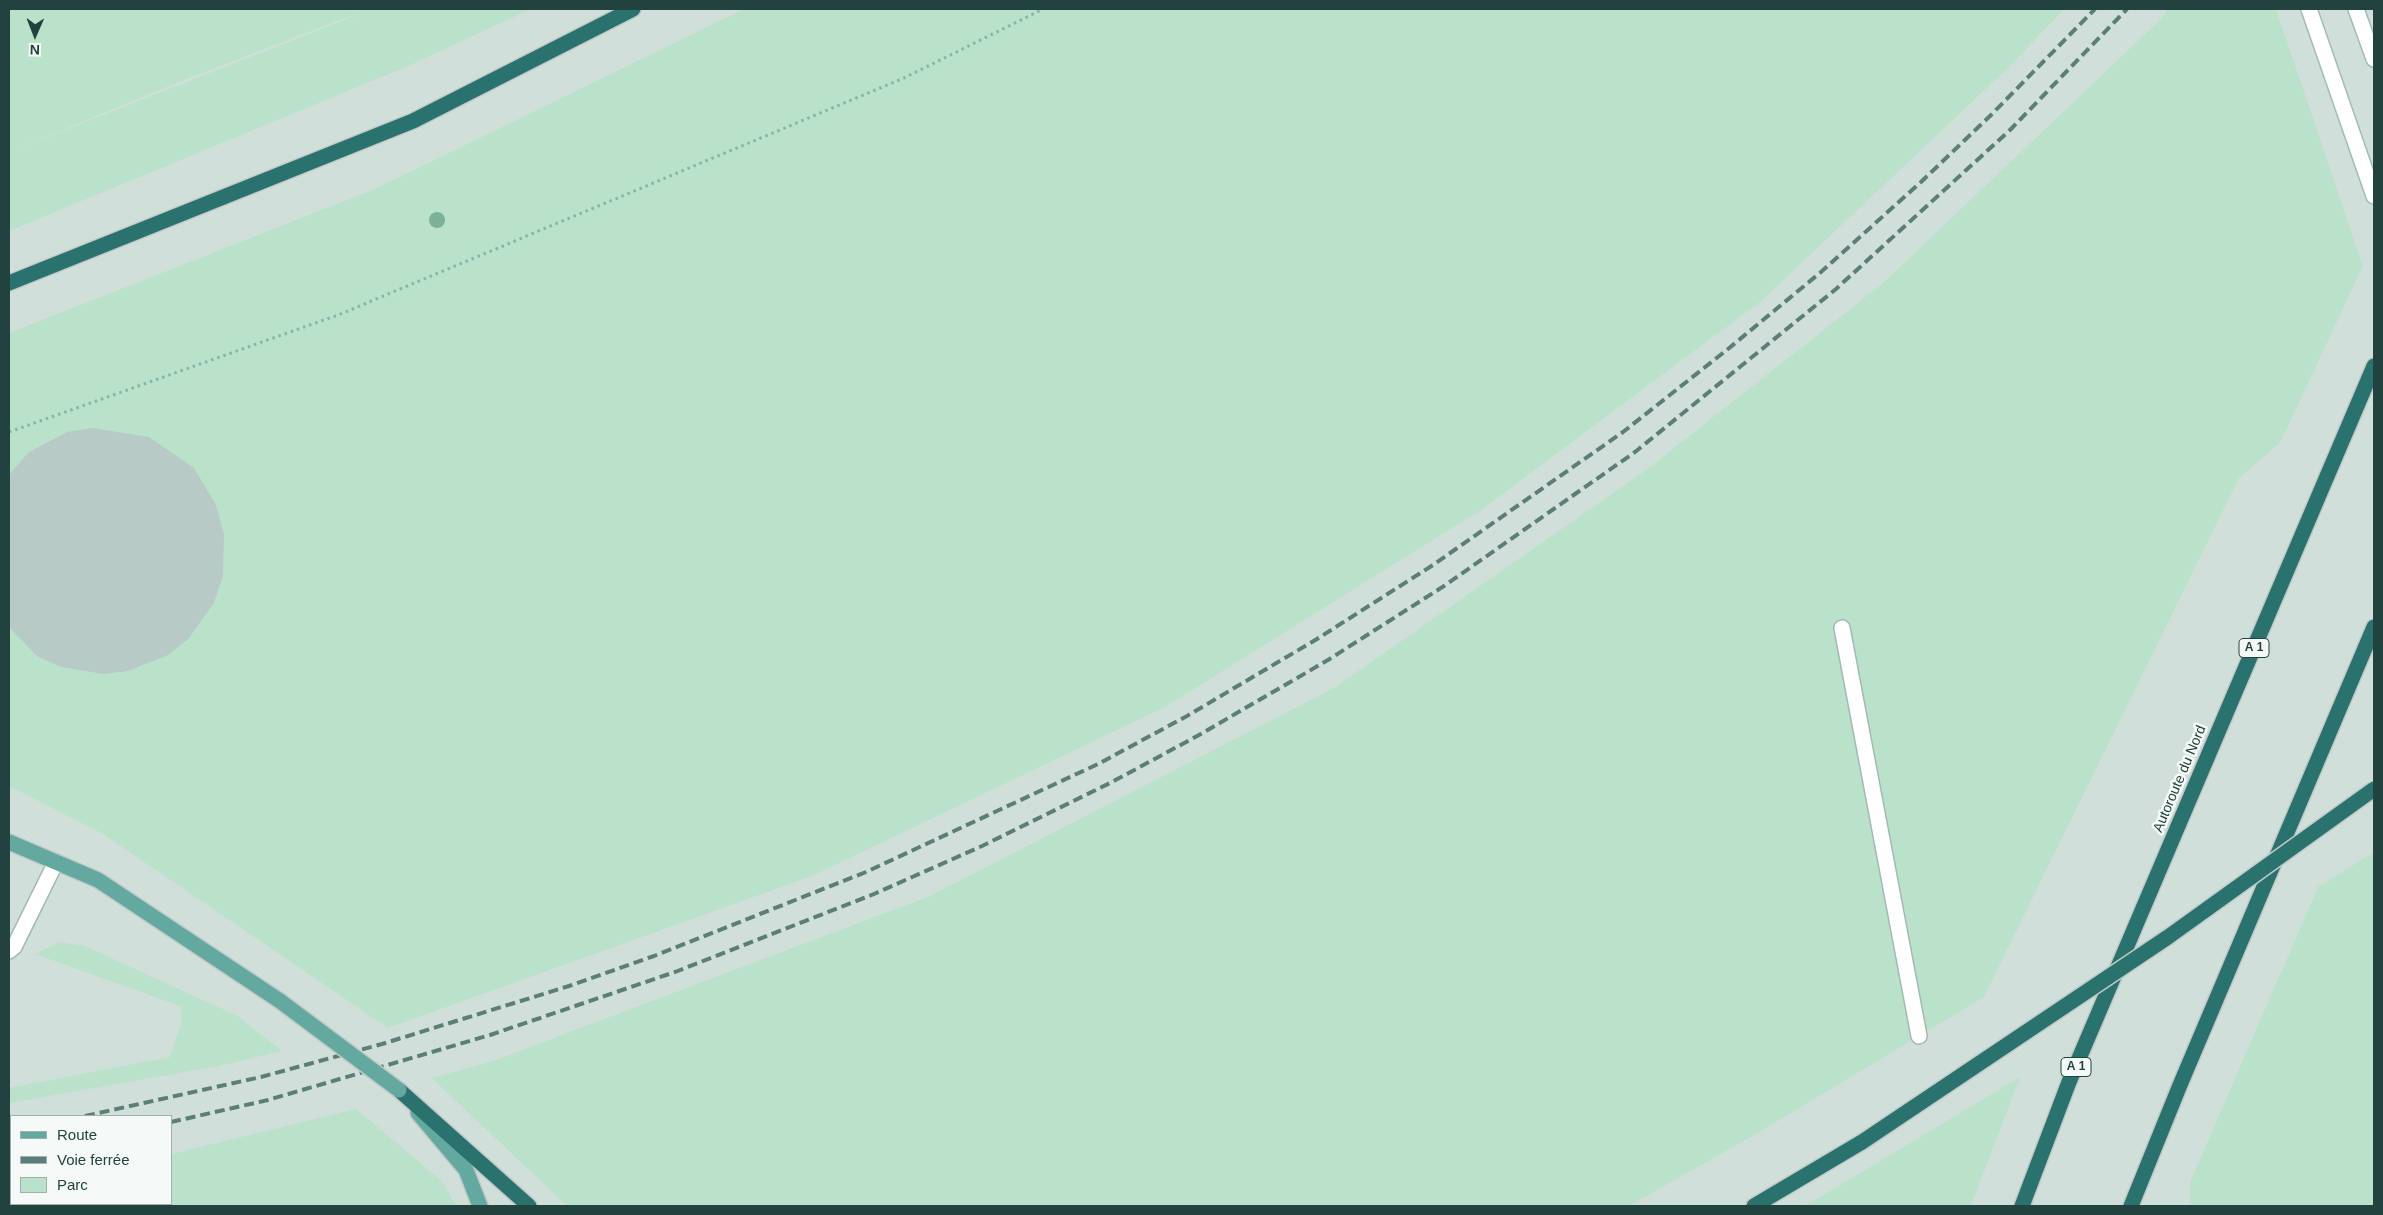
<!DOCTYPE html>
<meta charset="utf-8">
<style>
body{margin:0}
#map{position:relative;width:2383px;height:1215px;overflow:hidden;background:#e3efeb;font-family:Helvetica,sans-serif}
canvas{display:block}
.frame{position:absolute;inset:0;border:10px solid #21423e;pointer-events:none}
.legend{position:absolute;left:10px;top:1115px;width:162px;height:90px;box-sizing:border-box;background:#f5faf8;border:1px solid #a0b0ae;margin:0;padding:6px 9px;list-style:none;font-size:15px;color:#21423e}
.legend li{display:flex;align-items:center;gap:10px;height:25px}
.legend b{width:25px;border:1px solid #a0b0ae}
.north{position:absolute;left:10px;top:10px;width:50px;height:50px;-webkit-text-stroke:4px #f5faf8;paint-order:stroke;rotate:181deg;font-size:14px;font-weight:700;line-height:20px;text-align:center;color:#21423e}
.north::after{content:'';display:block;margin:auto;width:18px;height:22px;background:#21423e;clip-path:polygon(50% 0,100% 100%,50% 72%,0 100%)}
</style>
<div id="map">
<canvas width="2383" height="1215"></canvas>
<div class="frame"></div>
<ul class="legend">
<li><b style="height:6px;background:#63a9a0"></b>Route</li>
<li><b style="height:6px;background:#5b7e79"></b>Voie ferrée</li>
<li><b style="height:14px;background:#bae2ca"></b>Parc</li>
</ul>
<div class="north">N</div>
</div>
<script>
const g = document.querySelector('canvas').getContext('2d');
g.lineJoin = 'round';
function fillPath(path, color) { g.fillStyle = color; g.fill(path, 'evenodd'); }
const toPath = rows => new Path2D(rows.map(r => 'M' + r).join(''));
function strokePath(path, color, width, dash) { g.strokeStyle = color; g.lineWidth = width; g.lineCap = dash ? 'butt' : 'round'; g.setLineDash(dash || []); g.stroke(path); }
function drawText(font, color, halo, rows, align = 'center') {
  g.font = font + ' Helvetica,sans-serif'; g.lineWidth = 5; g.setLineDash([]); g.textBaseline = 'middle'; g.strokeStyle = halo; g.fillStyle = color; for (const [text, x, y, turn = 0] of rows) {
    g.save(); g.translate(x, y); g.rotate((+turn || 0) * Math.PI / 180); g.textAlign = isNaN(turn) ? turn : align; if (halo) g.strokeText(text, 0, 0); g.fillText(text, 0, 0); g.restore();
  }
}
const built = toPath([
 [9,9,2374,9,2374,1206,9,1206],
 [11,1116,171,1116,171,1204,11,1204]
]);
const green = toPath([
 [9,9,531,9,406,67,9,231],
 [353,15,354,16,14,150,184,80],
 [744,9,2064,9,2010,66,1760,302,1481,510,1165,707,812,876,388,1028,103,834,9,786,9,333,375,189],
 [2168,9,2276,9,2363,266,2280,443,2239,478,1984,997,1754,1135,1629,1206,567,1206,432,1078,493,1061,930,896,1334,688,1646,470,1882,284,2160,20],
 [2374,852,2374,1206,2190,1206,2190,1182,2318,887],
 [60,942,85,946,238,1016,282,1051,219,1066,9,1103,9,1088,170,1057,182,1020,180,1006,35,954],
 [2020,1077,1971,1206,1805,1206],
 [356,1109,442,1181,456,1206,9,1206,9,1184,11,1184,11,1204,171,1204,171,1154]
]);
const building = toPath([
 [93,428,149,437,194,468,216,505,224,534,223,576,214,603,189,638,168,655,128,671,104,674,61,667,37,656,9,627,9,475,29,452,67,432]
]);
const path = toPath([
 [9,432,338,315,904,78,1043,9]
]);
const lane = toPath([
 [1842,628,1919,1036],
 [9,951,14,947,56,862]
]);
const secondary = toPath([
 [2309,9,2374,196],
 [2356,9,2374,59]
]);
const primary = toPath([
 [9,842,98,880,280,1001],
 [418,1113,466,1170,480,1206]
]);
const highway = toPath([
 [9,283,413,121,633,9],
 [399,1090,529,1206],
 [1754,1206,1862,1142],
 [2022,1206,2069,1082,2374,366],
 [2131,1206,2180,1085,2374,627]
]);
const rail = toPath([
 [85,1116,261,1077,382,1044,569,986,654,956,866,872,1098,764,1187,716,1317,639,1433,565,1623,432,1728,349,1821,272,1921,182,1991,115,2095,9],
 [171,1122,268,1100,490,1035,675,972,874,894,982,846,1112,782,1199,735,1328,660,1444,586,1635,452,1836,289,2010,130,2127,9],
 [9,1130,11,1130],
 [9,1153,11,1152]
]);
const primaryBridge = toPath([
 [280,1001,399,1090]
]);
const highwayBridge = toPath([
 [1862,1142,2168,937,2374,789]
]);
const trees = [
 [437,220]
];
const shields = [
 [2254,648,30],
 [2076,1067,30]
];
const shieldNames = [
 ["A 1",2254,648],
 ["A 1",2076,1067]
];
const streetNames = [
 ["Autoroute du Nord",2180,779,-67]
];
fillPath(built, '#d1dfda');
fillPath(green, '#bae2ca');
fillPath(building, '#b8cac5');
strokePath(lane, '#a5b8b4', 18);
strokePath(secondary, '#a0bcb6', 18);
strokePath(primary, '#c1cac9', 18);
strokePath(highway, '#c1cac9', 18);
strokePath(path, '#80b6ac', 3, [2.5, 4]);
strokePath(lane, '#fff', 15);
strokePath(secondary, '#fff', 15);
strokePath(primary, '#63a9a0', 15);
strokePath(highway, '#29726d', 15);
strokePath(rail, '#5b7e79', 4, [10, 5]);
strokePath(primaryBridge, '#c1cac9', 18, []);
strokePath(highwayBridge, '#c1cac9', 18, []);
strokePath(primaryBridge, '#63a9a0', 15);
strokePath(highwayBridge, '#29726d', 15);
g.fillStyle = '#7bb198';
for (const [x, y] of trees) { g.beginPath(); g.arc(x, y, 8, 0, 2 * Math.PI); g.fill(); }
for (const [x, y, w] of shields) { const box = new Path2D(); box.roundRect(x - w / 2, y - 9.5, w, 19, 4); g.fillStyle = '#f5faf8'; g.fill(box); strokePath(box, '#21423e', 1); }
drawText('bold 12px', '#21423e', null, shieldNames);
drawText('14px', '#21423e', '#f5faf8', streetNames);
</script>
